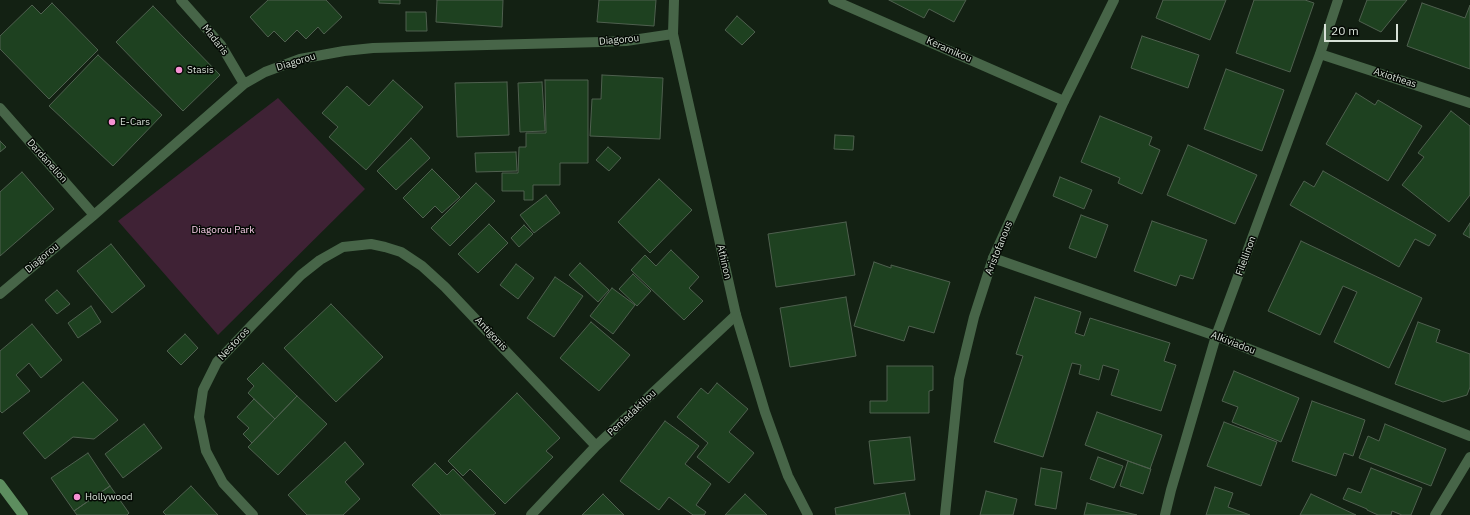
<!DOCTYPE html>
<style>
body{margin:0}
#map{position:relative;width:1470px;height:515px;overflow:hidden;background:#132113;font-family:"IBM Plex Sans",sans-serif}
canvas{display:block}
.scale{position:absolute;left:1324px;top:24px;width:74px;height:18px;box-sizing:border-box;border:2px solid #d7e1d7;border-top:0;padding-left:5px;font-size:12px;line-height:14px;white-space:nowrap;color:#d7e1d7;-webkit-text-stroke:3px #040904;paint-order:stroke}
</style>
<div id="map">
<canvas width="1470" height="515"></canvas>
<div class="scale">20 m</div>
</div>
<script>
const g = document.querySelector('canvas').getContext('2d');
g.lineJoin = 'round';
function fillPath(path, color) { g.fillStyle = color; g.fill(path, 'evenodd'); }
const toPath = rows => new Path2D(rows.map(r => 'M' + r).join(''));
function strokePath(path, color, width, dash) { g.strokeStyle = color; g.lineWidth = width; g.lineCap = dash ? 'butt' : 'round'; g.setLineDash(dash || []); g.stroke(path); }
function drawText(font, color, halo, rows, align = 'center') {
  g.font = font + ' "IBM Plex Sans",sans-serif'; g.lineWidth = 3; g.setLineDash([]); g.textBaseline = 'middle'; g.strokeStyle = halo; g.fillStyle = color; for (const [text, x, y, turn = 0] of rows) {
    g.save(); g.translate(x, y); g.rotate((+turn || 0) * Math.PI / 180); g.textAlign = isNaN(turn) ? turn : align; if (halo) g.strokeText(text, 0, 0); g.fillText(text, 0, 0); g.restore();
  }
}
const green = toPath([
 [278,98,365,189,218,335,118,221]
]);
const building = toPath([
 [268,0,326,0,342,17,324,34,318,27,306,39,297,30,285,42,274,31,268,37,250,17,268,0],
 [379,0,400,0,400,4,379,3,379,0],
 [437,0,503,0,502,27,436,22,437,0],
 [599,0,656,0,654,26,597,22,599,0],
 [889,0,966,0,954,22,929,9,924,18,889,0],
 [1163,0,1226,0,1210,40,1156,18,1163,0],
 [1254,0,1305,0,1314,3,1290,72,1236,53,1254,0],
 [1367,0,1407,0,1381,32,1359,21,1367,0],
 [52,3,98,50,49,99,0,49,0,36,32,5,41,14,52,3],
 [1422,3,1465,18,1470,5,1470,69,1407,46,1422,3],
 [153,6,220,75,183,111,116,42,153,6],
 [406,12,426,12,427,31,406,31,406,12],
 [737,16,755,32,742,45,725,30,737,16],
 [1142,36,1199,55,1188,88,1131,68,1142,36],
 [98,55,162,115,113,166,49,106,98,55],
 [1226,69,1284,90,1262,151,1204,129,1226,69],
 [602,75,663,78,660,139,590,136,592,99,601,99,602,75],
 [393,80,423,107,366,170,329,137,338,127,322,113,347,86,369,106,393,80],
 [545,80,588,80,588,163,560,163,560,185,533,185,533,200,524,200,524,191,502,191,502,173,518,173,519,147,526,147,526,133,546,133,545,80],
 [507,82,509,135,457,137,455,83,507,82],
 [542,82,545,131,520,132,518,83,542,82],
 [1356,93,1375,105,1378,100,1422,126,1388,181,1326,144,1356,93],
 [1451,111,1470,126,1470,195,1449,222,1402,185,1424,157,1418,153,1451,111],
 [1100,116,1152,137,1149,145,1160,150,1142,194,1118,183,1120,178,1081,162,1100,116],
 [835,135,854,136,853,150,834,149,835,135],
 [411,138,430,158,396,190,377,171,411,138],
 [0,141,6,147,0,152,0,141],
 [1188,145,1257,175,1235,224,1167,195,1188,145],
 [608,147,621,158,609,171,596,160,608,147],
 [516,152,517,171,476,172,475,153,516,152],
 [432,169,460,197,442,213,435,206,423,218,403,198,432,169],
 [1323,171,1436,235,1429,246,1415,239,1399,267,1290,205,1304,181,1314,187,1323,171],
 [22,172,54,209,0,256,0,192,22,172],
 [1060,177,1092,190,1084,209,1053,196,1060,177],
 [659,179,692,210,650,253,618,222,659,179],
 [476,183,495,201,450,246,431,228,476,183],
 [546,195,560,213,534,233,520,215,546,195],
 [1081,215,1108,225,1096,258,1069,248,1081,215],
 [1152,221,1207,240,1193,279,1180,275,1176,286,1134,271,1152,221],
 [846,222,855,275,776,287,768,234,846,222],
 [1470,223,1470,238,1463,234,1470,223],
 [489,224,508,243,478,273,458,254,489,224],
 [524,225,533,234,519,247,511,238,524,225],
 [1301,241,1422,298,1389,368,1334,342,1357,292,1343,286,1320,335,1268,311,1301,241],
 [111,244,145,286,112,313,77,271,111,244],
 [671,250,699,277,689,288,703,301,684,320,631,270,645,255,656,266,671,250],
 [874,262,891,268,891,265,950,282,934,333,909,326,904,341,854,326,874,262],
 [580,263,609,290,598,302,569,275,580,263],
 [516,264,534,278,518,299,500,285,516,264],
 [633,274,651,291,637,306,619,289,633,274],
 [555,277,583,296,554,337,527,318,555,277],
 [612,288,635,305,613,334,590,316,612,288],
 [57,290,70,304,57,314,45,300,57,290],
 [846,297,856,356,790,367,780,308,846,297],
 [1035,297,1081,312,1075,333,1084,336,1090,318,1170,343,1164,361,1176,365,1161,411,1111,395,1119,370,1103,365,1099,380,1079,374,1081,365,1072,363,1043,457,994,442,1023,356,1016,354,1035,297],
 [331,304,383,357,336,402,284,348,331,304],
 [91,306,101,322,78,338,68,323,91,306],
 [591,322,630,355,599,391,560,358,591,322],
 [1418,322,1440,330,1436,342,1470,354,1470,387,1467,395,1443,402,1395,384,1418,322],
 [32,324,62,360,41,378,29,363,16,375,30,391,2,413,0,411,0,351,32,324],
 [185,334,198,348,181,365,167,351,185,334],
 [263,363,297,396,275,419,248,393,254,386,247,379,263,363],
 [887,366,933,366,933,390,929,391,929,413,870,413,870,401,887,401,887,366],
 [1234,371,1299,398,1281,442,1232,422,1238,407,1222,401,1234,371],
 [83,382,118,420,94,439,73,437,45,459,23,433,83,382],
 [717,383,748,409,729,432,754,453,729,483,697,457,708,443,677,417,701,388,708,394,717,383],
 [517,393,560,438,546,451,553,457,505,504,470,469,463,476,448,461,517,393],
 [297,396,327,424,278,475,248,447,297,396],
 [254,399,275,419,252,443,243,434,249,428,237,417,254,399],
 [1312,401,1365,420,1353,456,1344,453,1336,476,1292,461,1312,401],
 [1097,412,1162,435,1150,469,1085,445,1097,412],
 [665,421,699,446,685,464,711,484,696,505,706,512,704,515,693,515,669,497,659,510,620,481,665,421],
 [1224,422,1277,442,1261,486,1207,466,1224,422],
 [144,424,162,448,123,478,105,454,144,424],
 [1385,424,1446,449,1431,486,1359,458,1368,436,1379,441,1385,424],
 [910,437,915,480,874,484,869,441,910,437],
 [345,442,364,464,345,482,360,499,343,515,307,515,288,495,345,442],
 [88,453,110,486,74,511,51,478,88,453],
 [1098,457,1123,466,1114,488,1090,479,1098,457],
 [1128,461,1151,469,1143,494,1120,486,1128,461],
 [435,463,447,475,453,469,496,513,493,515,441,515,412,485,435,463],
 [1041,468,1062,472,1056,509,1035,505,1041,468],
 [1371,468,1422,488,1411,515,1402,515,1392,511,1391,515,1378,515,1367,510,1367,509,1343,499,1348,488,1361,493,1371,468],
 [110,486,129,513,127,515,77,515,74,511,110,486],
 [191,486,218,515,166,515,163,512,191,486],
 [1215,487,1233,493,1228,507,1250,515,1206,515,1215,487],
 [986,491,1017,499,1013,515,980,515,986,491],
 [905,493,910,515,836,515,835,508,905,493],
 [603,494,624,515,582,515,603,494],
 [745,494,767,515,725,515,745,494],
 [1311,494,1356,515,1300,515,1311,494],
 [1087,503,1137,515,1084,515,1087,503]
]);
const minor = toPath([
 [181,0,221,45,244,84],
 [833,0,1064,101],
 [1320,54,1470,103],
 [0,108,94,215],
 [993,258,1216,336,1470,436],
 [0,294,94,215,244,84,265,72,300,59,344,51,373,48,601,42,626,41,673,34],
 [253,515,223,483,206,451,199,417,203,390,217,362,253,324,301,275,320,260,343,247,371,244,385,247,401,252,422,266,445,287,596,446],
 [531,515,596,446,736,315],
 [1165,515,1171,490,1216,336,1320,54,1338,0],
 [1435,515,1470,457]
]);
const tertiary = toPath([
 [674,0,673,34,736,315,765,412,788,476,808,515],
 [945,515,959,379,974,317,993,258,1064,101,1114,0]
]);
const secondary = toPath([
 [0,484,23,515]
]);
const markers = [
 [179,70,4,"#f591d2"],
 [112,122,4,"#f591d2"],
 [77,497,4,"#f591d2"]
];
const streetNames = [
 ["Madaris",215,40,52],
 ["Diagorou",619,40,-5],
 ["Keramikou",949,50,24],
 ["Diagorou",296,62,-17],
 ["Axiotheas",1395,78,18],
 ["Dardanelion",47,161,48],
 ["Aristofanous",999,248,-68],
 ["Filellinon",1246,256,-70],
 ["Diagorou",42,258,-40],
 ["Athinon",724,262,77],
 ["Antigonis",491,334,47],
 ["Alkiviadou",1233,343,21],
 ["Nestoros",234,344,-47],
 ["Pentadaktilou",632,413,-43]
];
const poiNames = [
 ["Stasis",187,70],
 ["E-Cars",120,122],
 ["Hollywood",85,497]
];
const parkNames = [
 ["Diagorou Park",223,230]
];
fillPath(green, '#3f2235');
fillPath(building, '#1e4120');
strokePath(building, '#4f604f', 1);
strokePath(minor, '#476548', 10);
strokePath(tertiary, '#476548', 10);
strokePath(secondary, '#5d8e5f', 10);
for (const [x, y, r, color] of markers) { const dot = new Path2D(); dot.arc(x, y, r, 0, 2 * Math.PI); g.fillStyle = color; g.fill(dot); strokePath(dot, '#040904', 1.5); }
drawText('10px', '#d7e1d7', '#040904', streetNames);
drawText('10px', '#d7e1d7', '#040904', poiNames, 'left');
drawText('10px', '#facee9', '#040904', parkNames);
</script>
